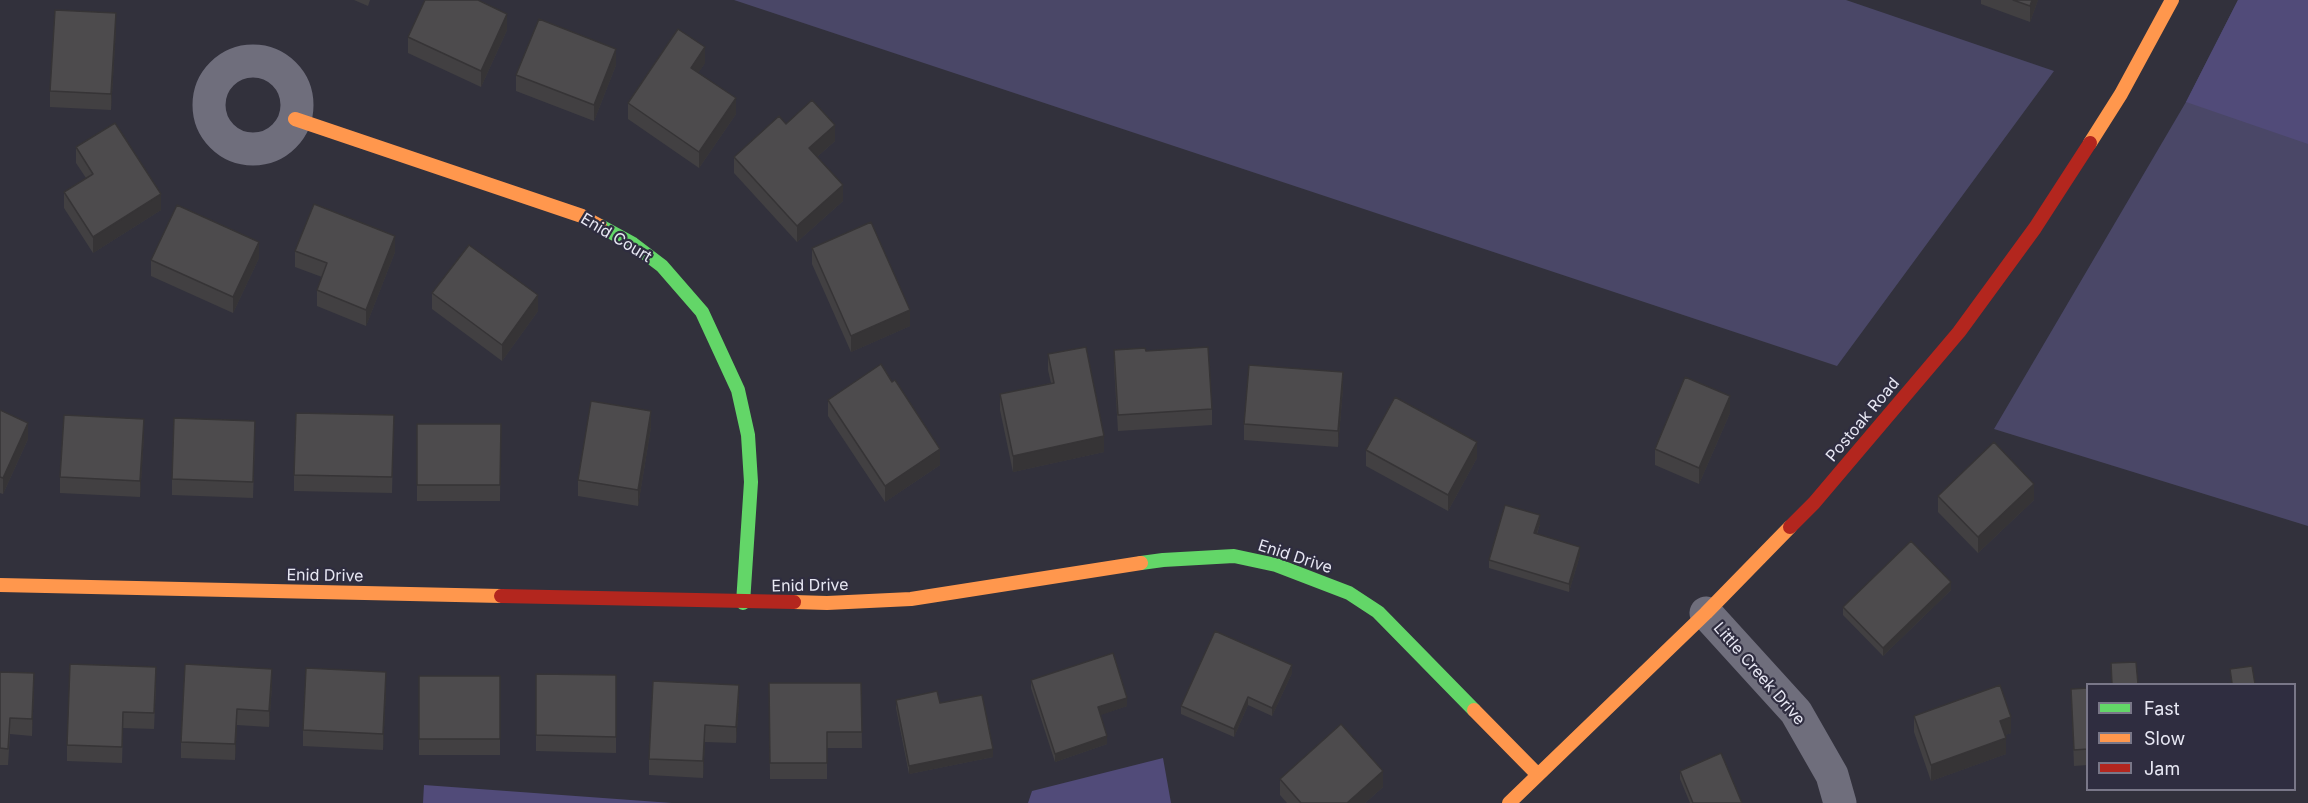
<!DOCTYPE html>
<style>
body{margin:0}
#map{position:relative;width:2308px;height:803px;overflow:hidden;background:#32313c;font-family:Inter,sans-serif}
canvas{display:block}
.legend{position:absolute;left:2086px;top:683px;width:210px;height:108px;box-sizing:border-box;background:#2f2d40;border:2px solid #797788;margin:0;padding:8px 10px;list-style:none;font-size:18px;color:#e7e7f3}
.legend li{display:flex;align-items:center;gap:12px;height:30px}
.legend b{width:30px;border:2px solid #797788}
</style>
<div id="map">
<canvas width="2308" height="803"></canvas>
<ul class="legend">
<li><b style="height:8px;background:#63d668"></b>Fast</li>
<li><b style="height:8px;background:#ff974d"></b>Slow</li>
<li><b style="height:8px;background:#b3261e"></b>Jam</li>
</ul>
</div>
<script>
const g = document.querySelector('canvas').getContext('2d');
g.lineJoin = 'round';
function fillPath(path, color) { g.fillStyle = color; g.fill(path, 'evenodd'); }
const toPath = rows => new Path2D(rows.map(r => 'M' + r).join(''));
function strokePath(path, color, width, dash) { g.strokeStyle = color; g.lineWidth = width; g.lineCap = dash ? 'butt' : 'round'; g.setLineDash(dash || []); g.stroke(path); }
function drawText(font, color, halo, rows, align = 'center') {
  g.font = font + ' Inter,sans-serif'; g.lineWidth = 4.5; g.setLineDash([]); g.textBaseline = 'middle'; g.strokeStyle = halo; g.fillStyle = color; for (const [text, x, y, turn = 0] of rows) {
    g.save(); g.translate(x, y); g.rotate((+turn || 0) * Math.PI / 180); g.textAlign = isNaN(turn) ? turn : align; if (halo) g.strokeText(text, 0, 0); g.fillText(text, 0, 0); g.restore();
  }
}
const green = toPath([
 [734,0,1846,0,2054,71,1837,366],
 [2238,0,2308,0,2308,526,1994,429,2186,102]
]);
const forest = toPath([
 [2238,0,2308,0,2308,144,2186,102],
 [1163,758,1171,803,1028,803,1032,791],
 [424,785,672,803,423,803]
]);
const street = toPath([
 '209 105a44 44 0 1 1 88 0a44 44 0 1 1-88 0Z',
 [1706,613,1796,712,1832,775,1840,803]
]);
const fast = toPath([
 [600,226,633,244,662,266,702,312,738,390,748,435,751,482,743,603],
 [1141,563,1163,560,1234,556,1276,565,1349,593,1378,612,1474,710]
]);
const slow = toPath([
 [295,119,582,216,600,226],
 [2090,143,2121,94,2172,0],
 [0,585,501,596],
 [794,602,827,603,911,599,1141,563],
 [1474,710,1537,774],
 [1509,803,1706,613,1790,527]
]);
const jam = toPath([
 [1790,527,1814,503,1959,332,2035,228,2090,143],
 [501,596,794,602]
]);
const wall = toPath([
 [354,0,370,0,368,6],
 [1981,0,2038,0,2030,22,1981,4],
 [116,29,111,110,50,107,50,91],
 [507,30,481,87,408,53,408,37],
 [705,63,698,73,736,114,699,168,628,119,628,103],
 [616,65,594,121,516,91,516,75],
 [786,124,835,141,817,157,843,201,797,242,734,173,734,157],
 [76,147,161,210,93,253,64,208,64,192,86,178,76,163],
 [812,248,910,326,851,352,812,264],
 [295,251,395,252,366,326,317,306,317,290,322,277,295,267],
 [259,258,233,313,151,276,151,260],
 [432,293,538,311,502,361,432,309],
 [1114,350,1146,351,1212,409,1212,425,1118,431,1114,366],
 [1048,354,1104,452,1013,472,1000,410,1000,394,1051,383,1048,370],
 [1343,388,1338,447,1244,440,1244,424],
 [828,400,940,465,885,502,828,416],
 [0,410,28,439,3,494,0,493],
 [1730,413,1699,484,1655,465,1655,449],
 [394,415,392,493,294,491,294,475],
 [417,424,501,424,500,501,417,501],
 [651,427,638,506,578,496,578,480],
 [144,435,140,497,60,493,60,477],
 [255,437,253,498,172,495,172,479],
 [1366,450,1477,458,1448,511,1366,466],
 [1938,496,2034,500,1978,553,1938,512],
 [1540,524,1537,534,1580,555,1569,592,1489,568,1489,560],
 [1951,590,1883,656,1843,615,1843,607],
 [0,672,34,689,32,736,10,734,8,765,0,765],
 [1292,673,1272,716,1248,705,1234,737,1181,714,1181,706],
 [536,674,616,675,616,753,536,751],
 [419,676,500,676,500,755,419,755],
 [1031,680,1127,706,1100,715,1107,744,1055,762,1031,688],
 [156,683,154,729,123,728,122,763,67,761,67,745],
 [769,683,861,683,862,748,827,748,827,779,770,779],
 [272,685,269,727,237,725,235,760,181,758,181,742],
 [386,688,383,750,303,746,303,730],
 [2088,688,2088,765,2074,766,2071,689],
 [896,700,940,703,993,757,909,774,896,708],
 [739,701,736,743,705,742,703,778,649,775,649,759],
 [1914,716,2011,733,2005,735,2006,754,1931,781,1914,732],
 [1680,771,1742,803,1690,803,1680,779],
 [1280,779,1383,787,1365,803,1287,803,1280,795]
]);
const shadedWall = toPath([
 [2032,0,2038,0,2030,22,2030,6],
 [116,13,116,29,111,110,111,94],
 [507,14,507,30,481,87,481,71],
 [705,47,705,63,691,84,691,68],
 [616,49,616,65,594,121,594,105],
 [736,98,736,114,699,168,699,152],
 [835,125,835,141,809,164,809,148],
 [843,185,843,201,797,242,797,226],
 [161,194,161,210,93,253,93,237],
 [395,236,395,252,366,326,366,310],
 [259,242,259,258,233,313,233,297],
 [538,295,538,311,502,361,502,345],
 [910,310,910,326,851,352,851,336],
 [1343,372,1343,388,1338,447,1338,431],
 [1730,396,1730,413,1699,484,1699,468],
 [651,411,651,427,638,506,638,490],
 [144,419,144,435,140,497,140,481],
 [28,423,28,439,3,494,3,478],
 [1104,436,1104,452,1013,472,1013,456],
 [1477,442,1477,458,1448,511,1448,495],
 [940,449,940,465,885,502,885,486],
 [2034,484,2034,500,1978,553,1978,537],
 [1540,515,1540,524,1534,541,1534,533],
 [1580,547,1580,555,1569,592,1569,584],
 [1951,582,1951,590,1883,656,1883,648],
 [1292,665,1292,673,1272,716,1272,708],
 [272,669,272,685,269,727,269,711],
 [386,672,386,688,383,750,383,734],
 [34,673,34,689,32,736,32,719],
 [739,685,739,701,736,743,736,727],
 [1248,697,1248,705,1234,737,1234,729],
 [1127,698,1127,706,1098,716,1098,707],
 [237,709,237,725,235,760,235,744],
 [2011,717,2011,733,2000,737,2000,721],
 [705,725,705,742,703,778,703,761],
 [1107,736,1107,744,1055,762,1055,754],
 [2006,738,2006,754,1931,781,1931,765],
 [993,749,993,757,909,774,909,766],
 [1383,771,1383,787,1365,803,1347,803]
]);
const building = toPath([
 [425,0,478,0,507,14,481,71,408,37,425,0],
 [2013,0,2032,0,2030,6,2013,0],
 [55,10,116,13,111,94,50,91,55,10],
 [539,19,616,49,594,105,516,75,539,19],
 [678,29,705,47,691,68,736,98,699,152,628,103,678,29],
 [812,100,835,125,809,148,843,185,797,226,734,157,779,116,786,124,812,100],
 [115,123,161,194,93,237,64,192,93,174,76,147,115,123],
 [314,204,395,236,366,310,317,290,327,263,295,251,314,204],
 [177,205,259,242,233,297,151,260,177,205],
 [871,222,910,310,851,336,812,248,871,222],
 [469,245,538,295,502,345,432,293,469,245],
 [1086,347,1104,436,1013,456,1000,394,1054,383,1048,354,1086,347],
 [1208,347,1212,409,1118,415,1114,350,1145,348,1146,351,1208,347],
 [881,364,892,382,895,380,940,449,885,486,828,400,881,364],
 [1249,365,1343,372,1338,431,1244,424,1249,365],
 [1685,377,1730,396,1699,468,1655,449,1685,377],
 [1395,397,1477,442,1448,495,1366,450,1395,397],
 [591,401,651,411,638,490,578,480,591,401],
 [0,410,28,423,3,478,0,477,0,410],
 [296,413,394,415,392,477,294,475,296,413],
 [64,415,144,419,140,481,60,477,64,415],
 [174,418,255,421,253,482,172,479,174,418],
 [417,424,501,424,500,485,417,485,417,424],
 [1994,442,2034,484,1978,537,1938,496,1994,442],
 [1505,505,1540,515,1534,533,1580,547,1569,584,1489,560,1505,505],
 [1911,541,1951,582,1883,648,1843,607,1911,541],
 [1215,631,1292,665,1272,708,1248,697,1234,729,1181,706,1215,631],
 [1113,653,1127,698,1098,707,1107,736,1055,754,1031,680,1113,653],
 [2136,662,2138,684,2112,684,2111,663,2136,662],
 [70,664,156,667,154,713,123,712,122,747,67,745,70,664],
 [185,664,272,669,269,711,237,709,235,744,181,742,185,664],
 [2252,666,2255,684,2225,684,2232,683,2230,669,2252,666],
 [306,668,386,672,383,734,303,730,306,668],
 [0,672,34,673,32,719,10,718,8,749,0,748,0,672],
 [536,674,616,675,616,737,536,735,536,674],
 [419,676,500,676,500,739,419,739,419,676],
 [653,681,739,685,736,727,705,725,703,761,649,759,653,681],
 [769,683,861,683,862,732,827,732,827,763,770,763,769,683],
 [2000,685,2011,717,2000,721,2006,738,1931,765,1914,716,2000,685],
 [2088,688,2088,749,2074,750,2071,689,2088,688],
 [937,691,940,703,982,695,993,749,909,766,896,700,937,691],
 [1341,724,1383,771,1347,803,1301,803,1280,779,1341,724],
 [1721,753,1742,803,1693,803,1680,771,1721,753]
]);
const streetNames = [
 ["Enid Court",616,238,31],
 ["Postoak Road",1863,420,-50],
 ["Enid Drive",1295,557,18],
 ["Enid Drive",325,576,1],
 ["Enid Drive",810,586,-1],
 ["Little Creek Drive",1759,674,49]
];
fillPath(green, '#4a4767');
fillPath(forest, '#514b79');
strokePath(street, '#6f6e7c', 33);
strokePath(fast, '#63d668', 14);
strokePath(slow, '#ff974d', 14);
strokePath(jam, '#b3261e', 14);
fillPath(wall, '#424042');
fillPath(shadedWall, '#363436');
fillPath(building, '#4d4b4d');
strokePath(building, '#363436', 1.5);
drawText('16px', '#e7e7f3', '#2f2d40', streetNames);
</script>
